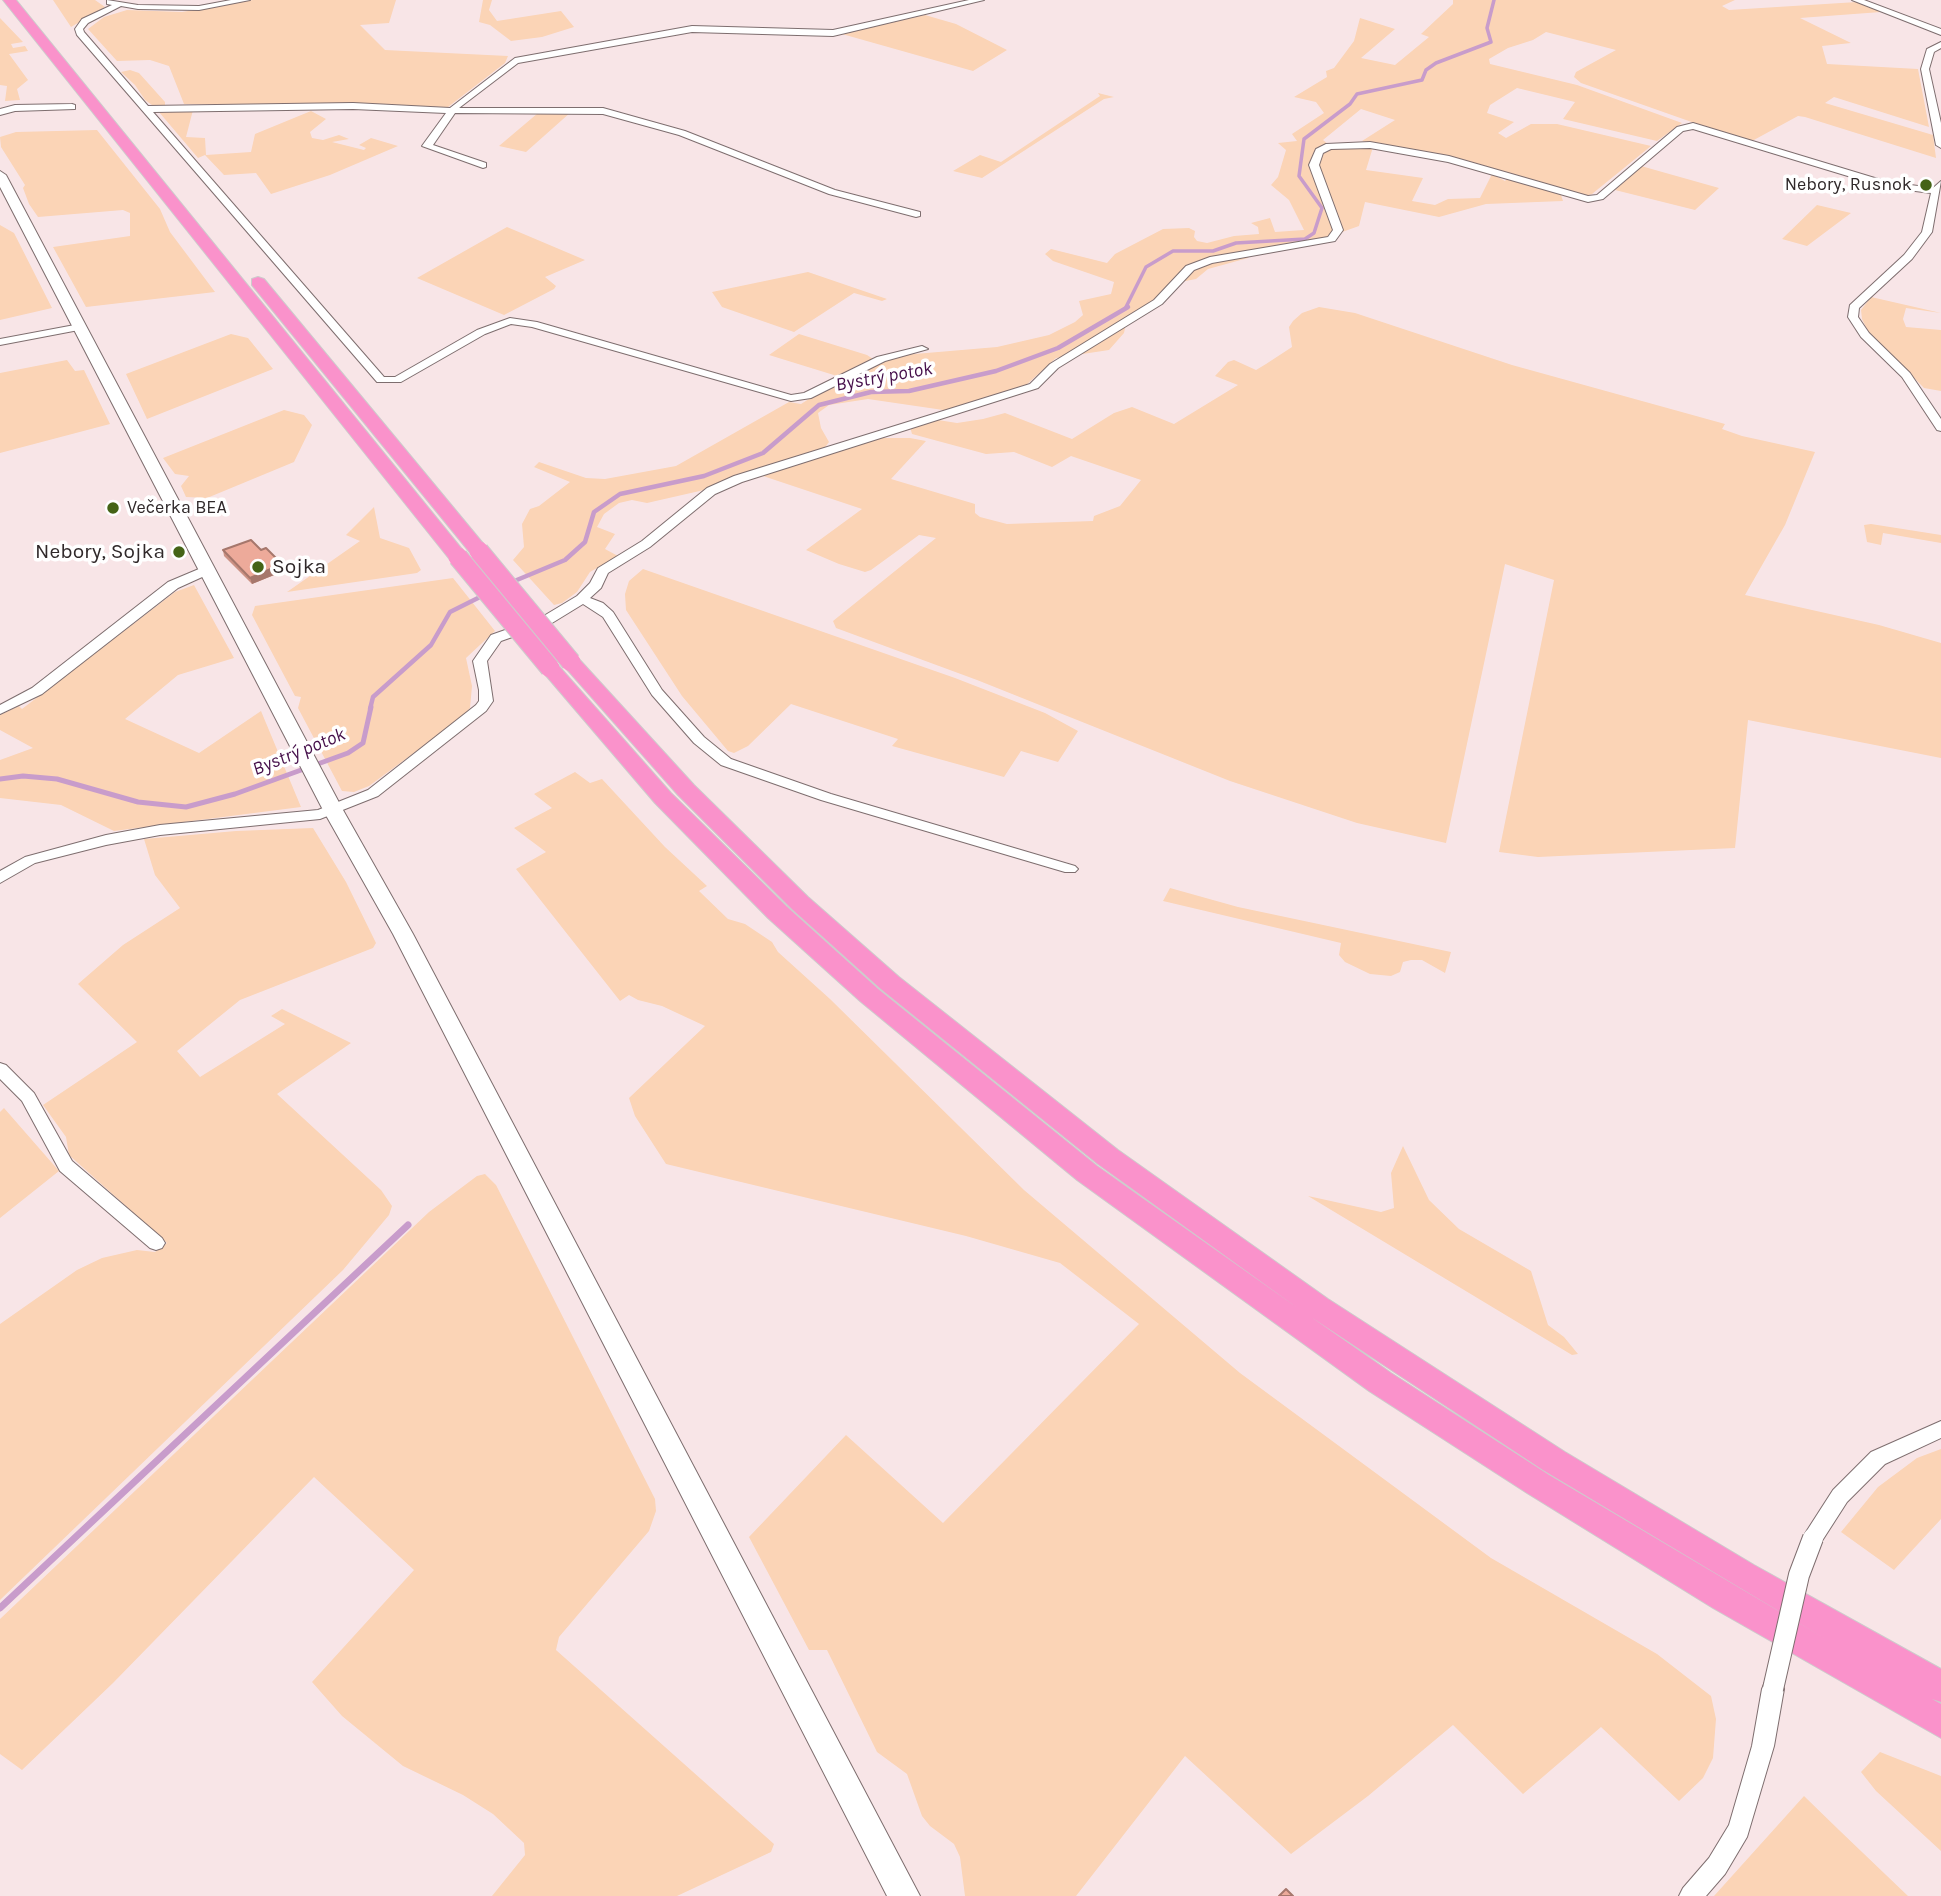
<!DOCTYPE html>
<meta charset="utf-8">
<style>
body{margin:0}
canvas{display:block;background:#f8e5e7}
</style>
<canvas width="1941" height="1896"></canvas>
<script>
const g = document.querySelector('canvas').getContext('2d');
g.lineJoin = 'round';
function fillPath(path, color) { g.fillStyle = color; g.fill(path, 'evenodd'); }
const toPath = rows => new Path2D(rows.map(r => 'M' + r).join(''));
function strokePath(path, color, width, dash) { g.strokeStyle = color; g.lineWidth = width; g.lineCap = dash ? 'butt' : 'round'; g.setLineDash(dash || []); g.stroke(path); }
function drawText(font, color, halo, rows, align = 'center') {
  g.font = font + ' Karla,sans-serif'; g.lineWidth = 7; g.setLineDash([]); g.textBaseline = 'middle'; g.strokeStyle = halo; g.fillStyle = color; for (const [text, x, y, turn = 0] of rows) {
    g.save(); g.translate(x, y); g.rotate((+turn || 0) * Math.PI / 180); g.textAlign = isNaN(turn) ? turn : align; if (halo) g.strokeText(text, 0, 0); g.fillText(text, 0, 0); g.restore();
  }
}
const green = toPath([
 [53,0,95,0,105,7,71,27],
 [253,0,396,0,389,23,360,25,385,50,508,56,505,63,448,107,184,104,169,66,150,60,117,61,88,29,104,17,127,10,182,12],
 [483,0,492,0,489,10,497,21,561,11,574,27,542,37,511,41,490,25,479,22],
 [1453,0,1735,0,1722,6,1729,10,1857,2,1881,12,1800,18,1851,43,1822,46,1827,64,1918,69,1929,127,1834,97,1825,103,1933,135,1936,158,1805,117,1798,116,1752,141,1703,126,1581,83,1574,77,1576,72,1616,50,1546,32,1533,40,1508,48,1489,59,1490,64,1577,85,1682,123,1657,141,1563,119,1575,102,1517,88,1490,105,1487,113,1514,122,1498,133,1506,138,1531,124,1557,124,1651,146,1592,194,1585,196,1548,187,1465,160,1362,141,1395,120,1361,109,1323,140,1334,149,1373,147,1366,170,1423,178,1412,201,1435,205,1448,199,1480,198,1492,174,1505,181,1507,179,1561,195,1563,201,1486,204,1439,217,1365,202,1359,226,1317,241,1252,250,1248,258,1208,269,1196,279,1170,284,1155,301,1127,318,1124,333,1109,350,1056,358,1025,386,950,411,868,399,829,405,818,413,821,428,829,442,823,450,704,490,647,503,632,500,619,503,604,514,597,527,615,534,605,549,618,556,590,572,577,592,562,603,554,605,513,560,524,547,522,524,530,509,539,506,570,482,534,467,539,462,586,478,605,479,676,466,789,402,801,404,834,383,883,362,903,355,997,347,1049,335,1075,322,1083,315,1079,301,1111,294,1114,282,1053,261,1045,254,1051,249,1107,263,1115,254,1163,229,1189,228,1195,231,1194,237,1197,241,1207,243,1234,236,1259,234,1258,227,1251,223,1270,218,1275,232,1304,230,1289,200,1271,185,1278,177,1286,150,1278,143,1297,141,1292,134,1324,113,1316,102,1294,97,1327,77,1326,71,1334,68,1354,41,1360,18,1395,29,1361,58,1395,65,1429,37,1421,34,1453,4],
 [925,15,956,24,1007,50,973,71,842,34],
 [0,18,23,42,11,44,13,48,25,46,28,51,9,54,28,80,17,89,20,100,5,101,7,86,0,85],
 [130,70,139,73,165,102,165,105,152,105,145,100,135,85,121,72],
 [1098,93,1114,97,1104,99,982,178,953,171,980,155,1001,162,1100,96],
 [193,110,186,137,205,138,206,155,251,152,255,134,311,111,326,119,310,132,312,138,323,140,339,135,349,139,332,142,364,150,366,148,359,145,371,138,398,146,330,175,271,194,256,173,224,175,205,155,198,158,159,112],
 [571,112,526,152,499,146,538,113],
 [97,130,160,209,170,232,215,292,86,307,53,247,130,236,130,213,123,210,38,217,29,204,23,188,25,185,1,147,0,137,16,132],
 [1641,166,1719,188,1695,210,1615,190],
 [1817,205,1851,213,1807,246,1782,239],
 [0,225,14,233,52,308,0,320],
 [507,227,585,260,545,277,556,286,554,289,504,315,417,278],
 [808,272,887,299,882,301,854,293,794,332,722,307,712,292],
 [1871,297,1941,313,1906,308,1903,319,1906,327,1941,330,1941,391,1924,388,1868,331,1862,319,1861,310],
 [1319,307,1355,313,1512,365,1725,424,1722,429,1742,436,1815,452,1785,525,1745,595,1879,625,1941,643,1941,758,1748,720,1735,848,1538,857,1499,852,1554,580,1505,564,1446,843,1357,823,1230,781,977,680,836,628,833,621,936,538,919,535,871,570,865,572,839,564,806,550,862,509,763,476,880,438,910,438,926,441,891,479,975,504,975,513,980,517,1007,524,1093,521,1094,516,1120,506,1141,480,1071,456,1052,467,1014,452,986,454,912,434,910,427,938,420,957,423,983,419,1005,413,1072,439,1114,413,1132,407,1174,424,1238,385,1215,376,1228,362,1234,360,1256,370,1266,364,1292,347,1289,327,1293,321,1302,313],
 [231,334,248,338,273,369,147,419,126,374],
 [799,334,867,355,873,359,837,376,769,355],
 [67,360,75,371,84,370,110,424,0,453,0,373],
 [284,410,304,415,312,425,294,462,207,498,186,497,181,486,189,476,175,474,163,458],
 [374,507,380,538,409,548,421,570,417,573,287,592,360,541,346,535],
 [1871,524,1941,535,1941,543,1883,533,1881,545,1867,542,1864,525],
 [643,569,955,678,1045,713,1078,731,1058,762,1021,751,1004,777,892,746,898,739,791,704,748,746,734,753,728,751,682,696,626,610,625,594,629,581],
 [453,578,495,631,466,658,472,686,470,708,460,719,369,786,354,792,342,791,298,708,301,697,295,696,252,615,255,606],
 [194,585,234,658,178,675,125,719,199,753,261,711,301,807,114,831,61,805,0,798,0,760,33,748,0,730,0,715,19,706,22,709,175,592],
 [575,772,590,783,602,779,665,847,707,886,699,891,728,919,745,924,772,942,778,952,830,999,1024,1190,1240,1373,1491,1558,1657,1654,1711,1696,1716,1719,1713,1758,1703,1778,1679,1801,1601,1727,1523,1794,1453,1725,1368,1796,1291,1854,1185,1756,1076,1896,965,1896,960,1857,954,1844,930,1826,922,1816,907,1774,877,1752,827,1650,809,1650,749,1537,846,1435,943,1523,1139,1324,1060,1263,966,1236,666,1164,635,1116,629,1098,705,1026,662,1006,638,1000,629,995,620,1001,516,869,546,852,514,828,552,808,534,794],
 [313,828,346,882,376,943,373,948,240,1000,177,1051,200,1077,285,1024,271,1016,282,1009,351,1043,277,1094,381,1190,392,1206,389,1215,343,1270,0,1600,0,1324,77,1270,102,1258,137,1250,155,1252,167,1243,69,1155,66,1137,43,1105,137,1042,78,984,123,945,180,908,155,875,144,839,236,831],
 [1170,888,1238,907,1451,952,1445,973,1422,960,1411,960,1403,962,1400,972,1391,976,1370,974,1345,962,1339,955,1341,943,1163,901],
 [4,1108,59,1171,0,1218,0,1112],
 [1403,1146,1429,1200,1459,1229,1531,1271,1548,1325,1564,1337,1578,1354,1572,1355,1308,1196,1381,1212,1394,1208,1391,1173],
 [485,1174,496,1185,655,1499,656,1511,649,1531,559,1637,556,1650,774,1844,771,1852,677,1896,492,1896,525,1855,524,1843,493,1814,463,1795,403,1766,342,1716,312,1682,414,1570,314,1477,113,1683,22,1770,0,1754,0,1619,429,1212,477,1176],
 [1941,1449,1941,1519,1894,1570,1841,1532,1878,1487,1917,1458],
 [1880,1752,1941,1776,1941,1851,1876,1791,1861,1772],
 [1804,1796,1839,1830,1908,1896,1714,1896]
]);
const streamFar3 = toPath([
 [1125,309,1146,267,1173,251,1213,251,1236,243,1305,239,1314,233,1322,208,1299,176,1304,139,1350,104,1357,94,1422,80,1426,70,1436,63,1491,42,1487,28,1494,0]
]);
const streamFar2 = toPath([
 [512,582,565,560,585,542,594,512,620,494,704,476,763,453,819,405,871,392,909,391,996,371,1058,348,1128,307],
 [370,709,373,697,431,645,450,612,484,595]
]);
const streamFar1 = toPath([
 [0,779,23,776,57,779,138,802,186,807,235,794,348,753,363,743,371,707]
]);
const stream = toPath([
 [0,1608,408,1225]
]);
const minor = toPath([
 [107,0,138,5,199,6,231,0,250,0,199,10,138,9,121,6,88,23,83,29,84,32,148,106,353,103,450,108,515,58,692,26,833,30,969,0,984,0,833,36,692,32,518,63,459,108,603,108,685,131,835,190,920,212,920,216,916,217,829,194,679,135,603,114,455,113,433,145,486,163,486,167,483,168,422,146,446,113,353,109,153,112,384,377,395,377,477,330,510,318,537,322,791,395,804,393,877,357,922,346,928,349,885,361,811,398,791,401,532,327,511,324,485,334,401,382,377,382,77,35,75,29,82,19,112,5,107,4,107,0],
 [1852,0,1864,0,1941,29,1941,35,1852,0],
 [1941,42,1941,48,1934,52,1929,69,1941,123,1941,148,1936,145,1921,69,1927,49,1941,42],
 [72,104,75,105,75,109,15,111,0,115,0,109,15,105,72,104],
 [1693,123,1888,182,1933,188,1941,181,1932,232,1912,259,1859,308,1858,317,1869,333,1910,373,1941,419,1941,431,1937,430,1902,377,1861,337,1848,317,1850,305,1904,255,1922,232,1931,193,1884,187,1693,129,1683,131,1603,199,1588,202,1448,162,1370,148,1331,149,1323,153,1319,165,1343,230,1335,241,1212,263,1194,270,1162,304,1058,368,1038,388,742,482,715,494,650,547,608,573,601,588,590,598,603,603,613,612,662,690,704,737,731,759,831,794,1075,866,1078,869,1075,872,1065,872,821,800,721,765,694,743,652,695,603,617,583,604,552,623,501,641,487,661,493,701,486,711,378,796,320,819,160,835,106,845,35,863,0,883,0,871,25,857,106,835,160,825,318,810,368,790,476,705,479,701,479,690,473,661,491,635,542,617,577,596,590,583,598,568,642,541,707,488,734,476,1030,384,1050,364,1154,300,1186,266,1210,257,1328,237,1333,230,1309,165,1316,149,1326,144,1370,142,1449,156,1588,196,1597,195,1677,127,1693,123],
 [80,324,85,327,84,329,0,345,0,339,80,324],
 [206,566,212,570,211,573,178,588,42,694,0,714,0,705,32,688,168,582,206,566],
 [0,1063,6,1065,34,1093,72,1161,162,1238,165,1243,162,1248,156,1250,150,1248,60,1171,22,1101,0,1079,0,1063],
 [1941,1421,1941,1438,1885,1464,1847,1502,1820,1544,1813,1547,1806,1544,1803,1538,1806,1532,1833,1490,1871,1452,1941,1421],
 [1773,1679,1781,1682,1784,1689,1774,1746,1747,1837,1725,1874,1706,1896,1679,1896,1683,1888,1709,1858,1729,1825,1752,1746,1762,1689,1765,1682,1773,1679]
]);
const secondary = toPath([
 [0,171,6,175,343,810,413,934,920,1896,887,1896,393,934,323,810,0,187,0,171]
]);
const trunk = toPath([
 [3,0,16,0,465,553,468,557,465,561,451,561,3,0],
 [258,277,264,279,486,547,489,551,486,555,472,555,252,285,252,279,258,277],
 [571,656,578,658,694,785,808,897,899,977,1118,1150,1328,1299,1565,1452,1754,1565,1941,1669,1941,1702,1932,1699,1941,1704,1941,1738,1713,1608,1527,1493,1369,1391,1077,1180,860,1001,768,918,655,803,543,672,539,668,543,664,557,664,671,793,786,906,878,989,1097,1166,1299,1309,1098,1164,881,989,792,909,678,795,564,666,561,662,564,658,571,656],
 [1311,1317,1543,1470,1829,1641,1549,1475,1391,1373,1311,1317]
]);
const minorBridge = toPath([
 [1773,1689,1799,1575,1813,1538]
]);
const trunkBridge = toPath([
 [479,551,571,662],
 [458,557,550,668]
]);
const wall = toPath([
 [223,550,282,564,284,571,252,584,224,556]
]);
const shadedWall = toPath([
 [282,564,284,571,252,584,250,578]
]);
const building = toPath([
 [251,540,261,550,266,548,282,564,250,578,223,550,251,540],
 [1286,1889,1293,1896,1279,1896,1286,1889]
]);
const markers = [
 [1926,185,7,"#456316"],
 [113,508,7,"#456316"],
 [179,552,7,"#456316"],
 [258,567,7,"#456316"]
];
const farPoinames = [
 ["Nebory, Rusnok",1912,185],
 ["Večerka BEA",127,508,"left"]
];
const farWaternames = [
 ["Bystrý potok",884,377,-10],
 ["Bystrý potok",299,752,-22]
];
const poiNames = [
 ["Nebory, Sojka",165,552],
 ["Sojka",272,567,"left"]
];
fillPath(green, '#fbd4b6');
strokePath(streamFar3, '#c89ccb', 3.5);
strokePath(streamFar2, '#c89ccb', 4.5);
strokePath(streamFar1, '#c89ccb', 5);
strokePath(stream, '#c89ccb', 7);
strokePath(minor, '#7e6e6f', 2);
strokePath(secondary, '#7e6e6f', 2);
strokePath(trunk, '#cdcccc', 2);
fillPath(minor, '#fff');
fillPath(secondary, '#fff');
fillPath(trunk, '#fa92cb');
strokePath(minorBridge, '#7e6e6f', 22, []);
strokePath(trunkBridge, '#cdcccc', 21, []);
strokePath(minorBridge, '#fff', 20);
strokePath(trunkBridge, '#fa92cb', 19);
fillPath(wall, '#cc9284');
fillPath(shadedWall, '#a6776c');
fillPath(building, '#edaa9a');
strokePath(building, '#a6776c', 2);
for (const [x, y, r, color] of markers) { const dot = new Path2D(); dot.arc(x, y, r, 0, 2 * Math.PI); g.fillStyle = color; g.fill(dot); strokePath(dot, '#fff', 2.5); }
drawText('18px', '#30292a', '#fff', farPoinames, 'right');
drawText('italic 19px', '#450f4a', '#fff', farWaternames);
drawText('21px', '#30292a', '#fff', poiNames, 'right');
</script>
